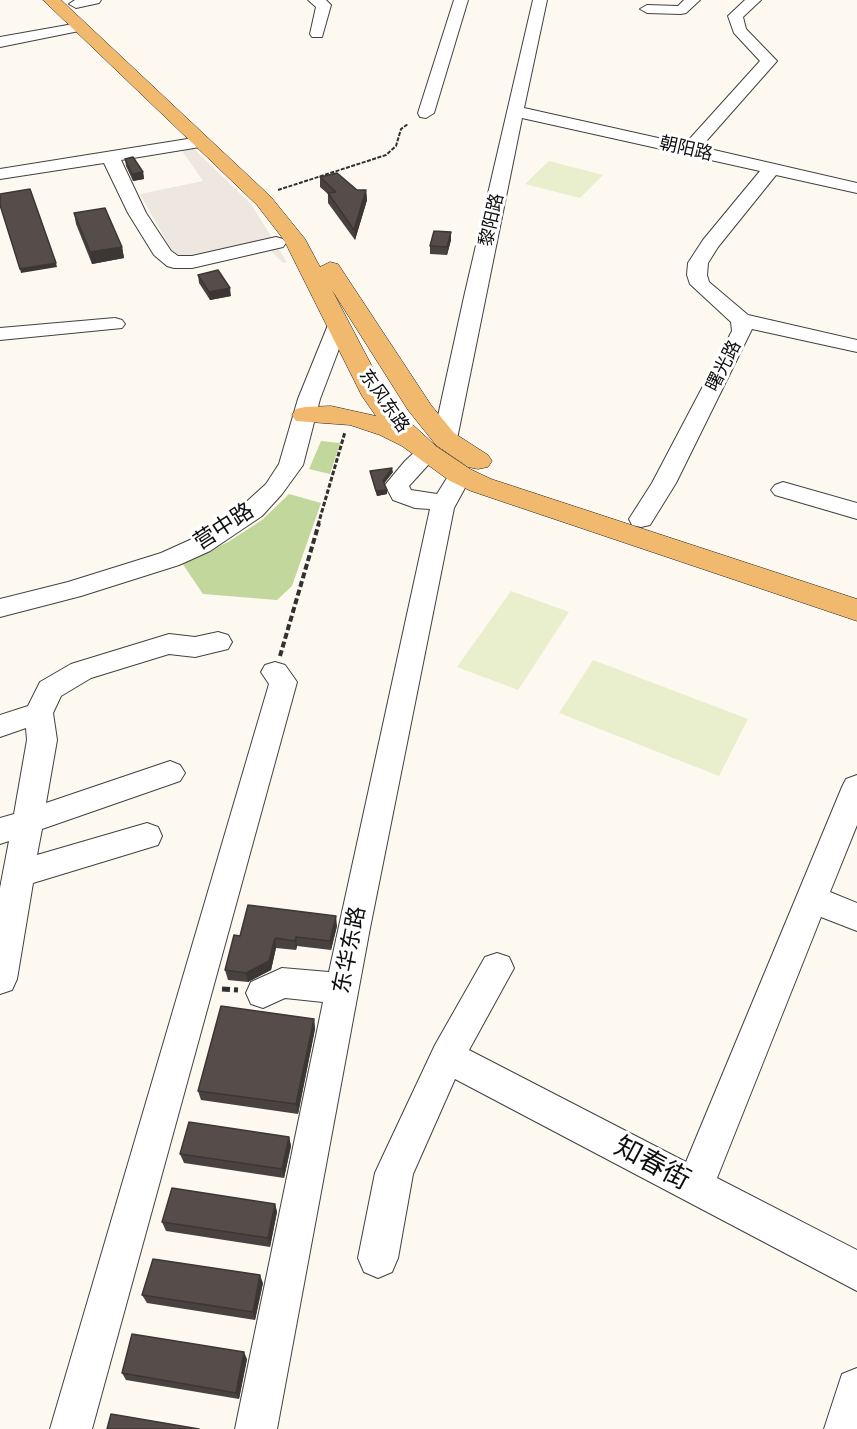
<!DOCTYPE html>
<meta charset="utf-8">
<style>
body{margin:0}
canvas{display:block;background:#fef9f0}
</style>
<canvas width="857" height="1429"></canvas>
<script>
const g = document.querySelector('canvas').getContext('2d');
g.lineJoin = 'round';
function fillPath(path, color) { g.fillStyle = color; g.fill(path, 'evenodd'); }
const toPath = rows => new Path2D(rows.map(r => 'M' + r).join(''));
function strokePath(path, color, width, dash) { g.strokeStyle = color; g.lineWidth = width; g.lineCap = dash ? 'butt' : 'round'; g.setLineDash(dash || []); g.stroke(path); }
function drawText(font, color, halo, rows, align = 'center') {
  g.font = font + ' "Zilla Slab","Noto Sans SC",serif'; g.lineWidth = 6; g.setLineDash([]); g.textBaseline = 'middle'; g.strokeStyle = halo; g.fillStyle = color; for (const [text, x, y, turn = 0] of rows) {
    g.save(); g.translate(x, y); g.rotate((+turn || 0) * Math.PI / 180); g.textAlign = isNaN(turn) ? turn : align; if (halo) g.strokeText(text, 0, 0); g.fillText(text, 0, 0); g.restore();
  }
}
const forest = toPath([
 [321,441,340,443,330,474,309,469],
 [289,494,321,503,292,586,277,600,203,594,182,563,228,542,262,520]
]);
const pitch = toPath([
 [549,161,603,175,580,198,525,184],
 [511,591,569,612,518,690,457,667],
 [593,660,748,719,719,776,559,713]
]);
const plaza = toPath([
 [192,147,251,204,287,262,283,263,269,249,177,260,140,194,203,181,180,148]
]);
const pathFar3 = toPath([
 [278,190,386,155,396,146,401,129,408,124]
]);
const pathFar2 = toPath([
 [318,525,345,432]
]);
const pathFar1 = toPath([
 [280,656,319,523]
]);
const path = toPath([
 [222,989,238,990]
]);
const minor = toPath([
 [101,0,99,3,76,8,69,4,75,0,101,0],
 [308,0,326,0,331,5,322,37,312,37,310,34,316,7,308,0],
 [454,0,468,0,434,113,426,118,420,117,418,113,454,0],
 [533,0,547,0,524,108,685,144,760,61,734,33,728,16,745,0,761,0,743,17,746,29,777,61,701,147,857,183,857,193,776,175,718,247,708,263,707,275,709,282,748,315,857,340,857,352,752,329,676,483,650,525,641,527,632,525,629,519,652,483,732,331,731,322,690,284,687,275,688,263,703,240,760,171,522,118,457,439,453,444,445,446,437,444,433,439,464,297,533,0],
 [684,0,700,0,686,13,681,14,647,13,640,9,647,5,678,6,684,0],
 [79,23,84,24,86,27,84,30,0,47,0,37,79,23],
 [200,137,206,138,209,142,206,146,121,160,146,213,171,251,178,256,192,256,276,237,283,239,286,243,283,247,192,268,174,268,167,266,154,255,128,213,104,163,0,179,0,169,200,137],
 [115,318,122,320,125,324,122,328,0,340,0,328,115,318],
 [338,319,345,321,348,325,320,399,303,465,282,494,262,516,210,551,179,565,81,596,0,617,0,599,68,582,161,553,192,539,244,504,266,484,279,464,298,399,328,325,331,321,338,319],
 [427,446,435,448,439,453,409,486,411,490,437,494,452,470,460,468,468,470,472,475,454,508,370,928,277,1429,235,1429,323,1002,285,998,263,1008,251,1004,246,993,251,982,282,968,329,972,430,509,415,508,393,500,385,485,405,461,419,448,427,446],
 [783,482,857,503,857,519,775,495,771,490,775,485,783,482],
 [218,632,228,635,232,642,228,649,195,657,169,654,91,678,61,696,53,713,57,740,46,803,170,761,180,765,185,773,180,781,42,829,37,855,147,823,158,827,162,836,158,845,33,883,17,979,12,990,0,994,0,888,9,841,0,844,0,818,14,814,27,740,26,728,0,737,0,715,28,706,40,682,71,664,169,634,195,637,218,632],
 [275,662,285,665,297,682,92,1429,50,1429,269,684,261,672,265,665,275,662],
 [857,775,857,825,830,892,857,903,857,931,821,917,717,1178,857,1250,857,1291,455,1079,413,1174,398,1258,392,1272,378,1278,364,1272,358,1258,375,1173,381,1160,435,1045,485,957,497,953,509,957,514,968,469,1050,686,1162,842,787,846,779,857,775],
 [857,1368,857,1429,824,1429,842,1374,857,1368]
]);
const major = toPath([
 [43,0,61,0,271,197,305,239,320,267,330,262,338,264,431,405,454,433,488,455,492,461,488,467,478,469,468,467,436,445,408,410,332,290,387,395,401,414,437,447,470,469,491,479,857,599,857,621,471,491,450,481,402,446,380,435,350,425,296,421,292,415,296,409,305,407,331,406,376,416,362,396,284,240,257,205,43,0]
]);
const wall = toPath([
 [125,159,143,172,144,179,133,181,126,166],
 [320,177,357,190,366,190,367,200,355,240,328,203,328,194,320,187],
 [74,213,122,247,124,258,92,264,76,224],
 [451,232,451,240,447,255,430,254,430,246],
 [198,275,231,296,210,300,199,283],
 [370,471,393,472,384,483,387,494,377,496,371,475],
 [337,926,331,950,297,946,296,950,276,948,271,970,248,982,228,980,225,970,240,936],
 [314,1019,315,1029,298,1114,201,1100,198,1091],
 [289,1137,291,1146,284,1178,184,1163,180,1154],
 [275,1204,277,1212,270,1247,166,1231,162,1222],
 [263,1283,255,1320,147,1303,142,1295],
 [247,1359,239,1399,126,1380,122,1373]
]);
const shadedWall = toPath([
 [143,172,144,179,133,181,132,174],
 [366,190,367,200,355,240,354,230],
 [451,232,451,240,447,255,447,247],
 [122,247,124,258,92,264,90,252],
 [56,263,57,267,21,273,20,269],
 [230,288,231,296,210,300,209,292],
 [392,468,393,472,383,485,383,481],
 [387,490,387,494,377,496,376,491],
 [336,916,337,926,331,950,330,941],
 [296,937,297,946,296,950,295,941],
 [275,938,276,948,271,970,248,982,246,973],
 [314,1019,315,1029,298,1114,296,1104],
 [289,1137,291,1146,284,1178,282,1169],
 [275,1204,277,1212,270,1247,268,1238],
 [260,1275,263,1283,255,1320,253,1312],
 [244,1352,247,1359,239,1399,236,1393]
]);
const building = toPath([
 [133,157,143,172,132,174,125,159,133,157],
 [337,173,357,190,366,190,354,230,328,193,336,192,320,177,337,173],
 [30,189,56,263,20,269,0,205,0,194,30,189],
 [105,208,122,247,90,252,74,213,105,208],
 [434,231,451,232,447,247,430,246,434,231],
 [218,270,230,288,209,292,198,275,218,270],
 [392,468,383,481,387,490,376,491,370,471,392,468],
 [248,905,336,916,330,941,296,937,295,941,275,938,269,961,246,973,225,970,234,935,240,936,248,905],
 [221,1006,314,1019,296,1104,198,1091,221,1006],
 [189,1122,289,1137,282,1169,180,1154,189,1122],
 [172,1188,275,1204,268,1238,162,1222,172,1188],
 [153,1259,260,1275,253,1312,142,1295,153,1259],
 [132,1334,244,1352,236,1393,122,1373,132,1334],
 [111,1414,199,1429,107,1429,111,1414]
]);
const farStreetnames = [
 ["朝阳路",686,149,13],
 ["黎阳路",492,220,-77],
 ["曙光路",724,366,-63],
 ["东风东路",384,401,55]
];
const streetNames = [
 ["营中路",224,527,-33],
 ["东华东路",350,950,-79]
];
const nearStreetnames = [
 ["知春街",652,1164,28]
];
fillPath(forest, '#c1d79b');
fillPath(pitch, '#e9efcc');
fillPath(plaza, '#eee7df');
strokePath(minor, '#414141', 2);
strokePath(major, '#1f1f1f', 1);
strokePath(pathFar3, '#303030', 2, [4, 1.5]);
strokePath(pathFar2, '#303030', 3, [4.5, 2]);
strokePath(pathFar1, '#303030', 4, [6, 3]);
strokePath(path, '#303030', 5, [8, 4]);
fillPath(minor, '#fff');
fillPath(major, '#f1b96d');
fillPath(wall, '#4a4240');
fillPath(shadedWall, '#3c3634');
fillPath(building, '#564d4b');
strokePath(building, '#3c3634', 1.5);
drawText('18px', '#0e0e0e', '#fff', farStreetnames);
drawText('22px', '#0e0e0e', '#fff', streetNames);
drawText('27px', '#0e0e0e', '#fff', nearStreetnames);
</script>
